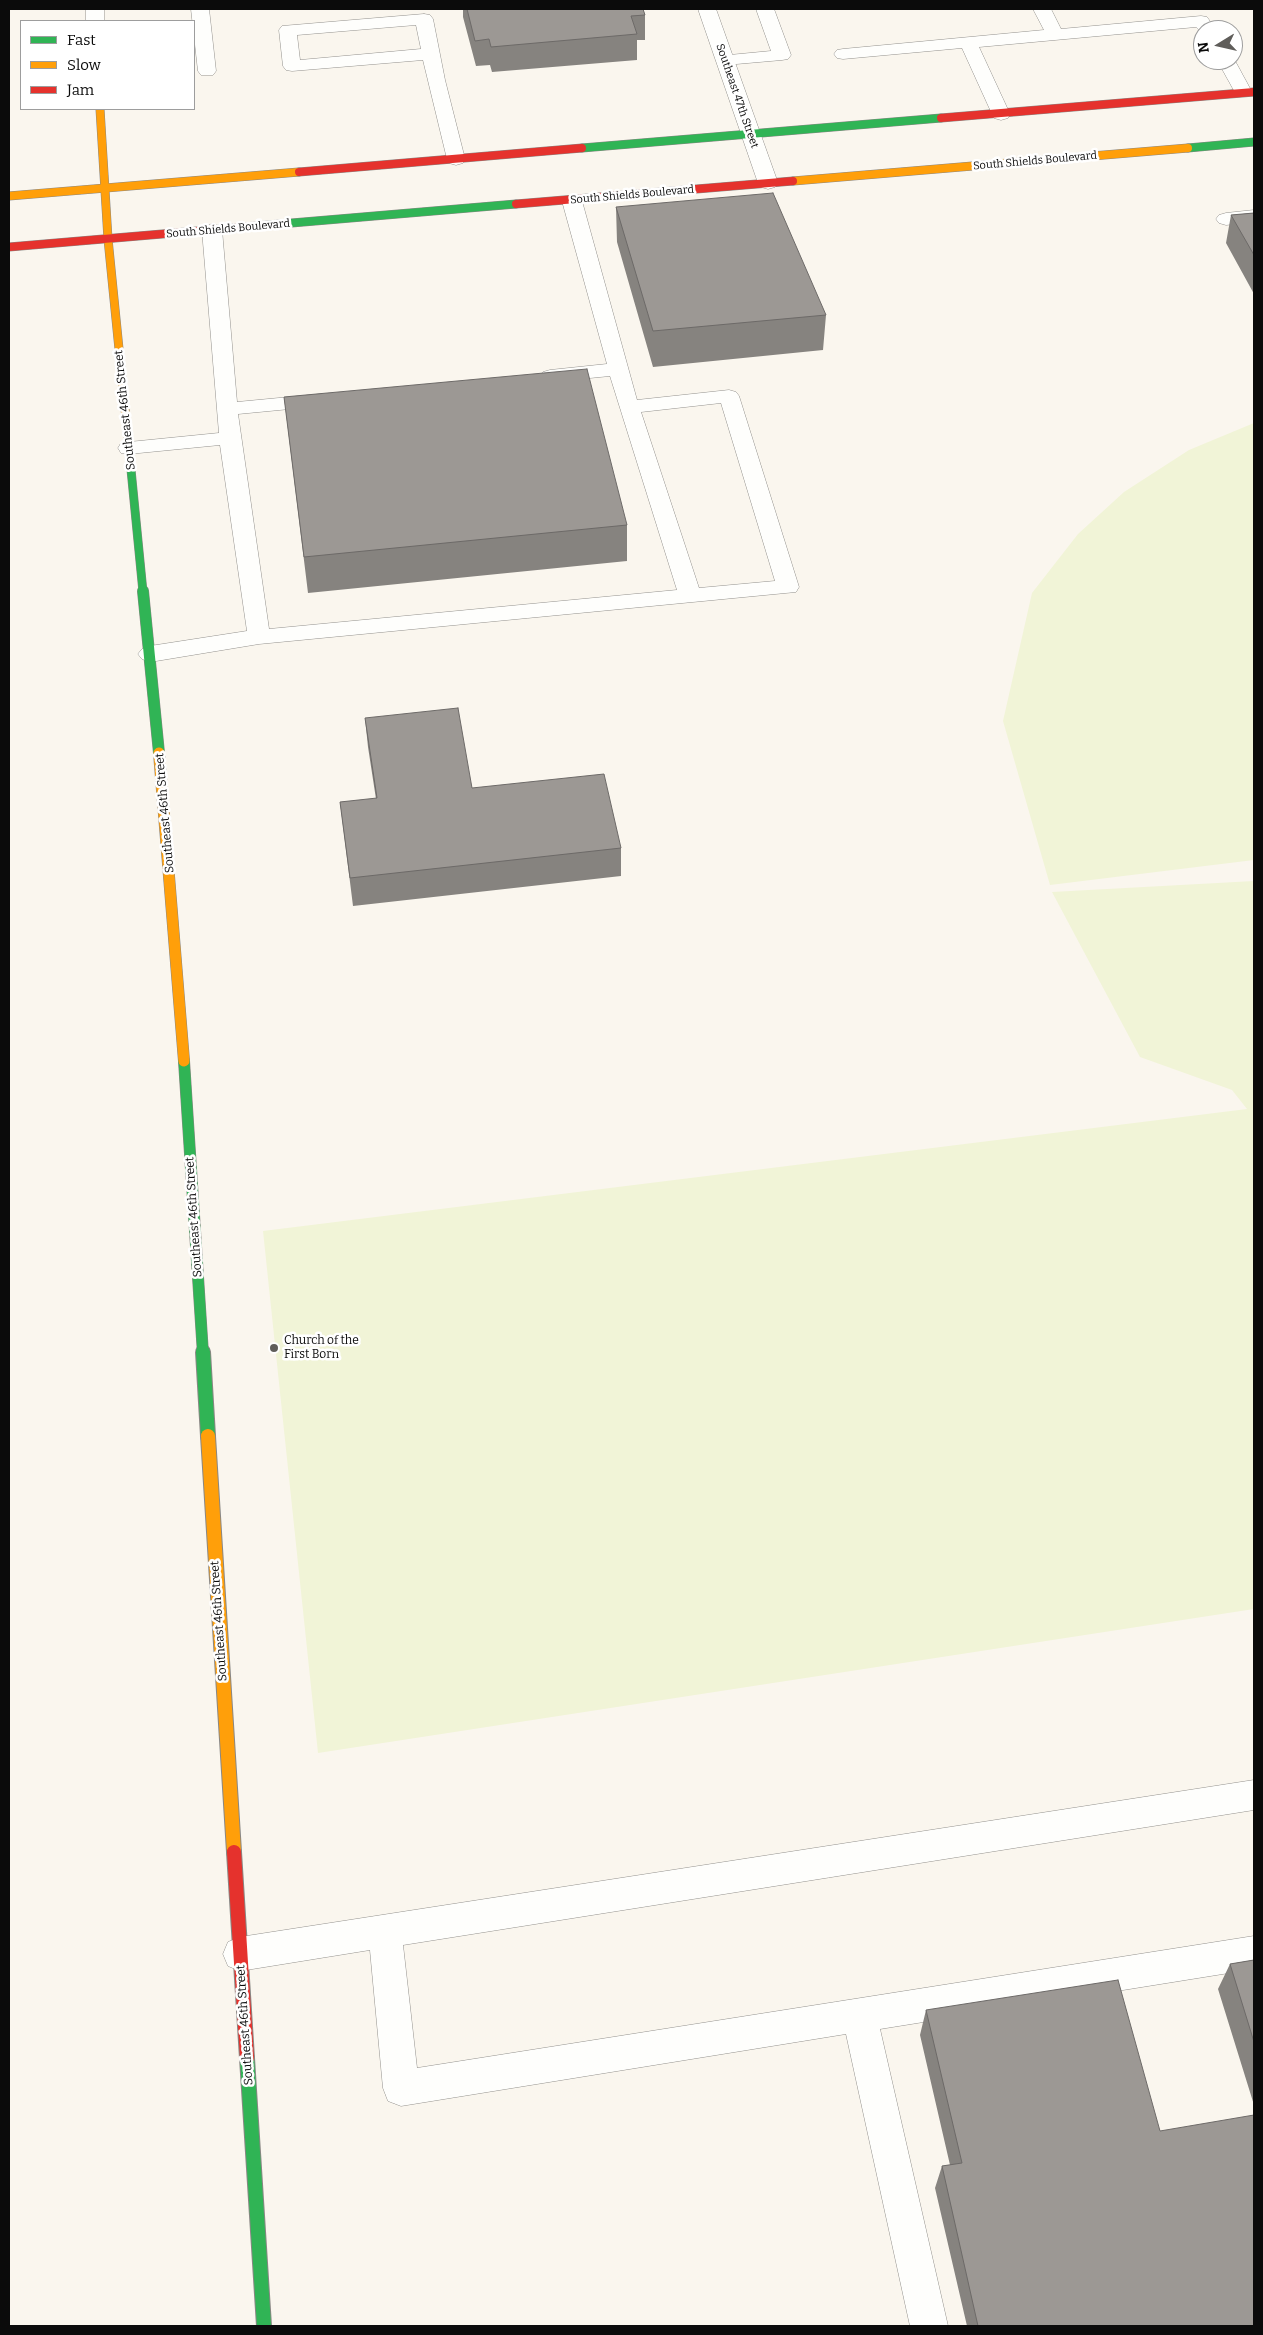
<!DOCTYPE html>
<style>
body{margin:0}
#map{position:relative;width:1263px;height:2335px;overflow:hidden;background:#faf6ee;font-family:Bitter,serif}
canvas{display:block}
.frame{position:absolute;inset:0;border:10px solid #0b0b0b;pointer-events:none}
.legend{position:absolute;left:20px;top:20px;width:175px;height:90px;box-sizing:border-box;background:#fff;border:1px solid #9d9d9d;margin:0;padding:6px 9px;list-style:none;font-size:15px;color:#0b0b0b}
.legend li{display:flex;align-items:center;gap:10px;height:25px}
.legend b{width:25px;border:1px solid #9d9d9d}
.north{position:absolute;left:1193px;top:20px;width:50px;height:50px;box-sizing:border-box;background:#fff;border:1px solid #9d9d9d;border-radius:50%;rotate:261deg;font-size:14px;font-weight:700;line-height:20px;text-align:center;color:#0b0b0b}
.north::after{content:'';display:block;margin:auto;width:18px;height:22px;background:#5f5d5a;clip-path:polygon(50% 0,100% 100%,50% 72%,0 100%)}
</style>
<div id="map">
<canvas width="1263" height="2335"></canvas>
<div class="frame"></div>
<ul class="legend">
<li><b style="height:6px;background:#30b455"></b>Fast</li>
<li><b style="height:6px;background:#ff9f0a"></b>Slow</li>
<li><b style="height:6px;background:#e5322d"></b>Jam</li>
</ul>
<div class="north">N</div>
</div>
<script>
const g = document.querySelector('canvas').getContext('2d');
g.lineJoin = 'round';
function fillPath(path, color) { g.fillStyle = color; g.fill(path, 'evenodd'); }
const toPath = rows => new Path2D(rows.map(r => 'M' + r).join(''));
function strokePath(path, color, width, dash) { g.strokeStyle = color; g.lineWidth = width; g.lineCap = dash ? 'butt' : 'round'; g.setLineDash(dash || []); g.stroke(path); }
function drawText(font, color, halo, rows, align = 'center') {
  g.font = font + ' Bitter,serif'; g.lineWidth = 5; g.setLineDash([]); g.textBaseline = 'middle'; g.strokeStyle = halo; g.fillStyle = color; for (const [text, x, y, turn = 0] of rows) {
    g.save(); g.translate(x, y); g.rotate((+turn || 0) * Math.PI / 180); g.textAlign = isNaN(turn) ? turn : align; if (halo) g.strokeText(text, 0, 0); g.fillText(text, 0, 0); g.restore();
  }
}
const pitch = toPath([
 [1254,423,1254,860,1050,885,1003,721,1032,593,1078,534,1124,492,1189,450],
 [1254,881,1254,1609,318,1753,263,1231,1247,1109,1232,1090,1140,1057,1052,892]
]);
const lane = toPath([
 [191,9,209,9,216,71,213,75,201,75,198,71,191,9],
 [756,9,774,9,791,55,788,59,782,60,725,65,719,64,716,60,719,56,771,51,756,9],
 [1033,9,1051,9,1061,29,1201,16,1207,17,1216,30,1203,30,1203,34,1196,27,979,47,1010,114,1008,118,1001,120,994,118,992,114,962,48,843,59,837,58,834,54,837,50,843,49,1044,30,1033,9],
 [424,14,430,15,433,19,445,80,465,159,463,163,456,165,449,163,447,159,423,60,292,71,286,70,283,66,279,30,282,26,424,14],
 [416,25,421,49,300,60,297,35,416,25],
 [1233,57,1252,92,1249,96,1237,96,1217,60,1233,60,1233,57],
 [572,195,579,197,582,201,637,400,729,390,736,392,739,396,799,587,796,592,259,644,150,662,142,659,138,654,142,649,150,646,247,631,220,445,129,454,121,453,118,448,121,443,129,442,219,433,202,230,205,226,212,224,219,226,222,230,237,402,321,394,328,396,331,400,328,404,321,406,238,414,269,629,677,590,610,376,550,382,543,380,540,376,543,372,550,370,607,364,562,201,565,197,572,195],
 [721,403,775,581,699,588,641,412,721,403],
 [1254,210,1254,222,1226,225,1219,223,1216,219,1219,215,1226,213,1254,210],
 [1254,1780,1254,1810,403,1945,417,2068,1254,1936,1254,1969,880,2029,948,2326,910,2326,846,2034,401,2106,388,2101,383,2088,370,1950,240,1971,228,1966,223,1954,228,1942,240,1937,1254,1780]
]);
const street = toPath([
 [86,9,104,9,104,21,86,21,86,9],
 [698,9,716,9,778,183,775,187,768,189,761,187,758,183,698,9]
]);
const fastFar2 = toPath([
 [582,148,941,118],
 [1188,148,1254,142],
 [268,225,516,204],
 [128,439,143,592]
]);
const fastFar1 = toPath([
 [143,591,159,753],
 [184,1061,203,1354]
]);
const fast = toPath([
 [203,1352,208,1436],
 [247,2058,264,2326]
]);
const slowFar2 = toPath([
 [100,109,108,239,128,439],
 [793,181,1188,148],
 [9,196,299,172]
]);
const slowFar1 = toPath([
 [159,753,184,1061]
]);
const slow = toPath([
 [208,1436,234,1852]
]);
const jamFar1 = toPath([
 [941,118,1254,92],
 [299,172,582,148],
 [516,204,793,181],
 [9,247,268,225]
]);
const jam = toPath([
 [234,1852,247,2058]
]);
const wall = toPath([
 [463,9,643,9,645,15,645,40,637,40,637,60,492,72,490,65,476,66,463,17],
 [616,207,826,315,823,350,653,367,617,242],
 [1254,213,1254,294,1226,243,1231,215],
 [284,397,627,525,627,561,308,593],
 [365,718,472,788,621,848,621,876,353,906,340,802,376,799,368,747],
 [1254,1960,1254,2105,1218,1989,1230,1964],
 [926,2010,1254,2326,967,2326,935,2188,942,2166,950,2165,920,2035]
]);
const building = toPath([
 [467,9,643,9,645,15,631,16,637,34,491,47,489,39,475,41,467,9],
 [773,193,826,315,653,331,616,207,773,193],
 [1254,213,1254,255,1231,215,1254,213],
 [587,369,627,525,304,557,284,397,587,369],
 [458,708,472,788,604,774,621,848,350,878,340,802,377,798,365,718,458,708],
 [1254,1960,1254,2042,1230,1964,1254,1960],
 [1118,1980,1160,2131,1254,2115,1254,2326,978,2326,942,2166,962,2163,926,2010,1118,1980]
]);
const markers = [
 [274,1348,5,"#5f5d5a"]
];
const farStreetnames = [
 ["Southeast 47th Street",737,96,71],
 ["South Shields Boulevard",1035,161,-5],
 ["South Shields Boulevard",632,195,-5],
 ["South Shields Boulevard",228,229,-5]
];
const streetNames = [
 ["Southeast 46th Street",125,410,-96],
 ["Southeast 46th Street",165,813,-95],
 ["Southeast 46th Street",194,1217,-94],
 ["Southeast 46th Street",219,1621,-94],
 ["Southeast 46th Street",245,2025,-94]
];
const poiNames = [
 ["Church of the",284,1341],
 ["First Born",284,1355]
];
fillPath(pitch, '#f1f4d7');
strokePath(lane, '#93918d', 1);
strokePath(street, '#93918d', 1);
strokePath(fastFar2, '#898784', 9);
strokePath(fastFar1, '#898784', 12);
strokePath(fast, '#898784', 16);
strokePath(slowFar2, '#898784', 9);
strokePath(slowFar1, '#898784', 12);
strokePath(slow, '#898784', 16);
strokePath(jamFar1, '#898784', 9);
strokePath(jam, '#898784', 16);
fillPath(lane, '#fefefc');
fillPath(street, '#fefefc');
strokePath(fastFar2, '#30b455', 8);
strokePath(fastFar1, '#30b455', 11);
strokePath(fast, '#30b455', 14);
strokePath(slowFar2, '#ff9f0a', 8);
strokePath(slowFar1, '#ff9f0a', 11);
strokePath(slow, '#ff9f0a', 14);
strokePath(jamFar1, '#e5322d', 8);
strokePath(jam, '#e5322d', 14);
fillPath(wall, '#86837f');
fillPath(building, '#9c9894');
strokePath(building, '#6d6a68', 1);
for (const [x, y, r, color] of markers) { const dot = new Path2D(); dot.arc(x, y, r, 0, 2 * Math.PI); g.fillStyle = color; g.fill(dot); strokePath(dot, '#fff', 2); }
drawText('11px', '#0b0b0b', '#fff', farStreetnames);
drawText('12px', '#0b0b0b', '#fff', streetNames);
drawText('12px', '#0b0b0b', '#fff', poiNames, 'left');
</script>
